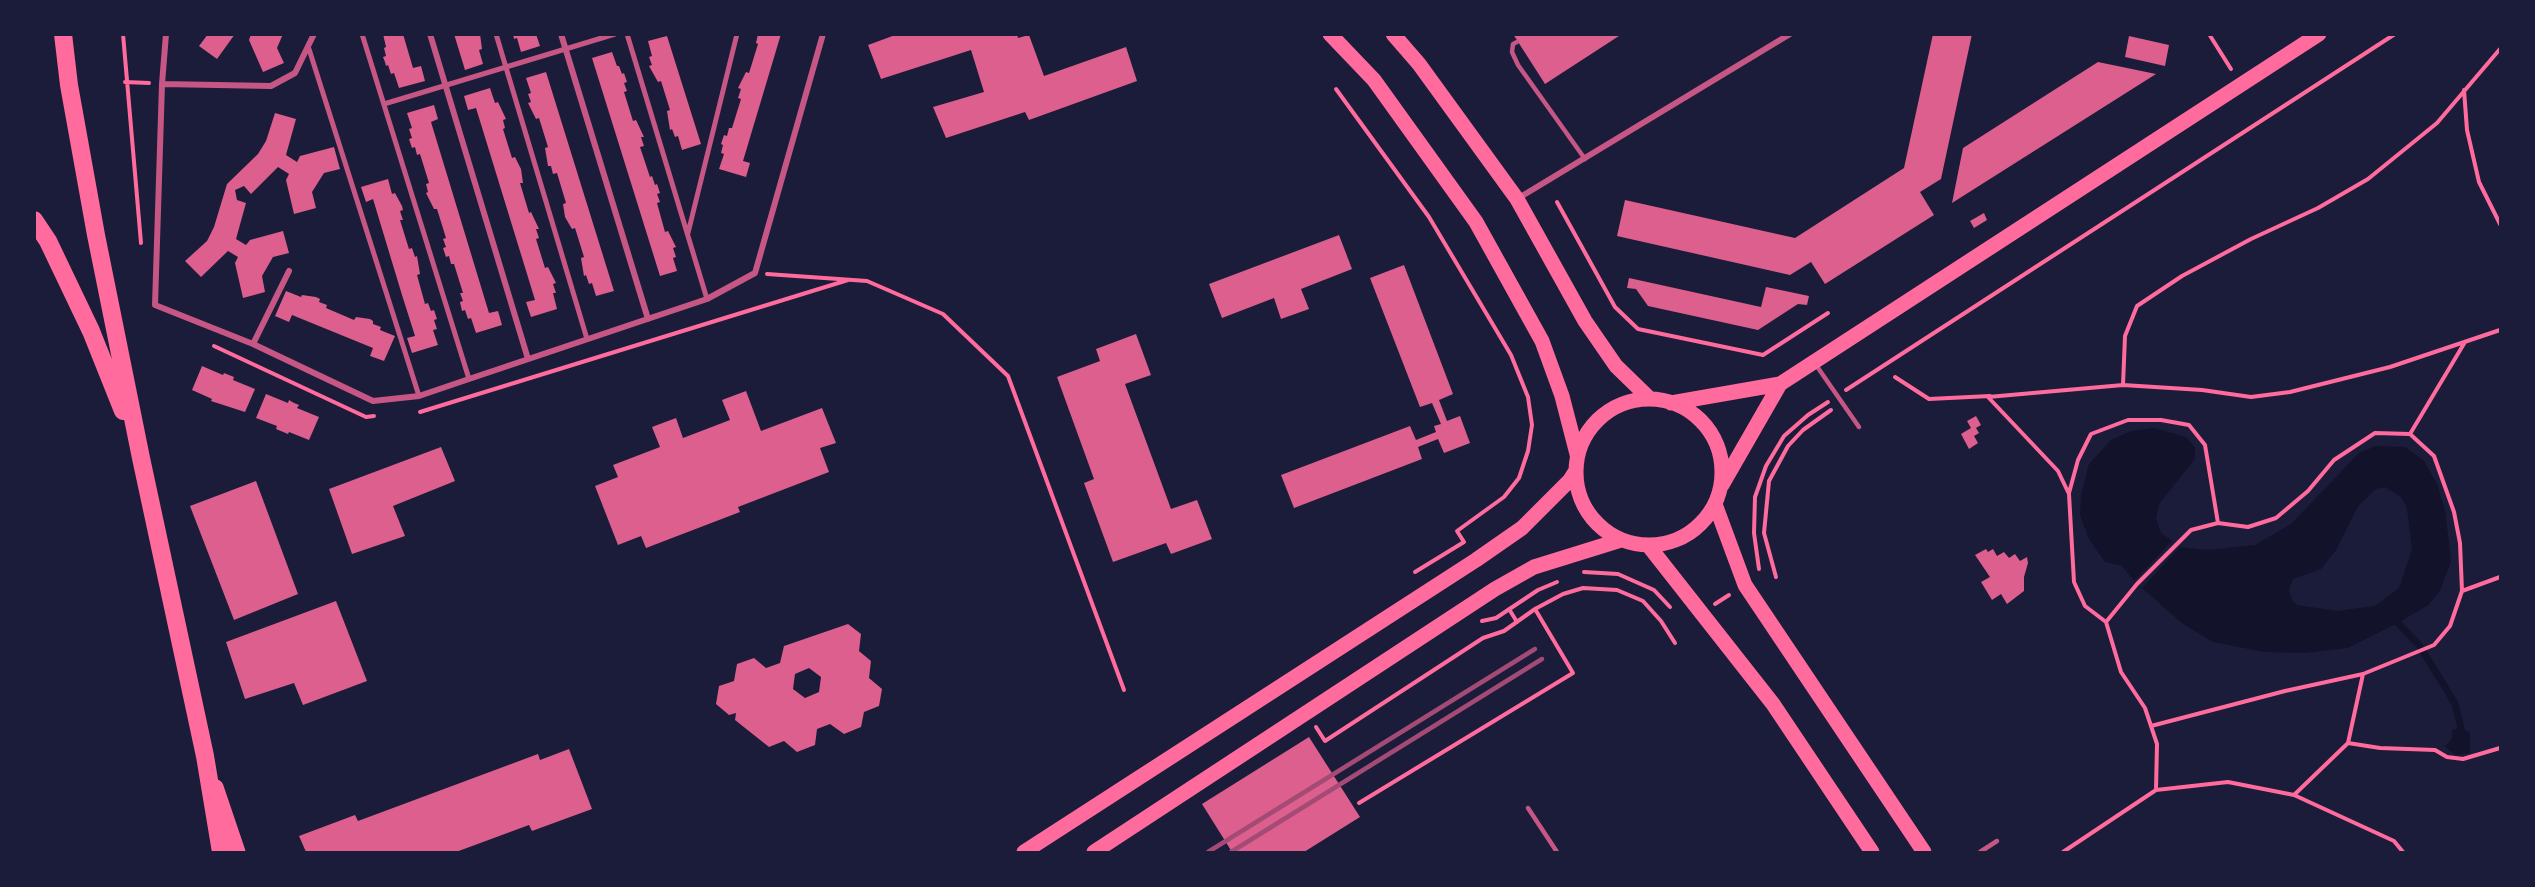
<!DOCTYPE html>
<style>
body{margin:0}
#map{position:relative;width:2535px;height:887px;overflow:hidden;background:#1b1b3a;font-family:"Public Sans",sans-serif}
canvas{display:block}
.frame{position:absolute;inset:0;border:36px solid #1b1b3a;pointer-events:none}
</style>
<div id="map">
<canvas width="2535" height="887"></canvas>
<div class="frame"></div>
</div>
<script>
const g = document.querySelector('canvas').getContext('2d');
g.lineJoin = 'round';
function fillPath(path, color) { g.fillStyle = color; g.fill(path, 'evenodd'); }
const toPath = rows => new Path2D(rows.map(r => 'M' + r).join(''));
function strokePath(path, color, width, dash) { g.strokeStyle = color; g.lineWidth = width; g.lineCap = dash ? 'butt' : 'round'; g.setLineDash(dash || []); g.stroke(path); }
const water = toPath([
 [2154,428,2186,437,2195,447,2195,459,2159,504,2156,518,2161,533,2180,547,2207,550,2255,545,2291,524,2359,453,2376,446,2405,447,2424,461,2437,484,2445,510,2451,561,2440,591,2428,605,2398,623,2348,648,2305,653,2265,652,2213,642,2183,624,2134,581,2122,566,2105,562,2089,539,2080,515,2081,495,2089,464,2111,440,2131,431],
 [2385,487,2401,497,2407,508,2412,549,2399,588,2375,606,2337,611,2297,605,2292,600,2289,589,2293,579,2321,569,2336,550,2358,506,2376,489],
 [2461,728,2470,733,2470,753,2456,755,2445,747,2452,738,2452,730]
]);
const pier = toPath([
 [2173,540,2180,547,2142,588,2134,581]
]);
const stream = toPath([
 [2398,623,2419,645,2445,687,2455,704,2461,728]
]);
const building = toPath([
 [208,34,235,34,217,59,199,46],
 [251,34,283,34,277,48,284,63,263,72,249,40],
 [383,34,403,34,413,68,421,66,425,81,399,88,394,73,391,74,388,65,386,66,385,62,383,57,386,56,384,48,386,47],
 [454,34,480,34,482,49,479,50,483,64,465,70],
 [513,34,536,34,540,46,521,52,517,38,514,39],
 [758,34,781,34,743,161,750,163,746,177,719,169,724,154,721,153,723,145,721,144,724,135,727,136,729,128,732,128,741,99,738,98,741,89,738,88,746,72,749,73,758,44,756,43],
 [898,34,1017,34,1018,38,1029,35,1044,76,1126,47,1137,81,1029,120,1025,112,946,138,933,107,984,92,971,50,881,79,868,45],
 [1513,34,1622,34,1545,84],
 [1933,34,1972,34,1941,179,1920,192,1934,215,1825,284,1811,262,1790,275,1617,236,1625,200,1795,238,1904,168],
 [667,36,701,144,682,150,678,136,675,137,672,129,670,130,667,111,670,110,661,81,658,82,649,66,652,65,649,57,652,56,648,41],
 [2129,36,2169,45,2165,66,2125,57],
 [612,52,617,66,619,66,622,74,624,73,627,82,624,83,627,91,624,92,633,121,636,120,644,137,641,137,644,146,640,147,650,177,652,176,655,185,657,184,660,193,657,194,660,202,657,203,665,232,668,231,676,247,673,248,676,257,673,258,677,271,660,276,592,58],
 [2098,62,2156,74,1952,203,1963,148],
 [546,72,614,291,596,296,592,283,589,284,586,275,584,276,581,258,584,257,575,228,572,229,565,217,563,204,566,203,557,173,553,174,551,166,548,166,545,148,548,147,539,118,536,119,528,103,531,102,528,94,531,93,526,78],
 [490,88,495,103,498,102,506,119,503,120,505,128,503,129,512,158,515,157,521,169,523,183,520,183,529,213,531,212,539,229,536,229,539,238,536,239,545,268,548,267,556,283,553,284,556,293,553,293,557,309,531,317,526,302,535,300,476,108,468,110,464,96],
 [434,105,438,119,431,122,489,313,498,311,502,325,476,333,471,318,468,319,465,310,462,311,460,302,463,301,460,293,463,293,454,264,451,264,449,256,446,257,443,248,446,247,443,239,446,238,437,209,434,209,426,193,428,192,426,184,429,183,420,154,417,155,415,147,412,148,409,139,412,138,409,129,412,128,407,113],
 [275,113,296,119,286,155,297,162,300,156,334,147,340,169,324,173,312,192,316,208,294,214,286,180,289,174,278,167,251,194,244,186,235,190,237,200,246,203,236,239,246,245,250,240,283,231,289,253,273,257,262,276,265,292,243,298,235,263,238,257,228,251,201,277,185,261,207,241,214,227,227,184,258,154,266,141],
 [388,179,392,194,395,193,402,206,403,210,400,211,403,220,400,220,409,249,412,248,415,257,417,256,420,274,417,275,425,304,428,303,431,311,434,310,437,319,434,320,437,329,433,330,438,345,412,353,407,338,415,336,402,295,373,199,366,202,361,187],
 [1984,213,1987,220,1974,228,1970,221],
 [1339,235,1352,269,1301,289,1309,309,1281,319,1274,298,1222,318,1209,284],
 [1404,265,1453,394,1439,400,1447,421,1460,416,1470,443,1444,453,1438,439,1418,447,1422,459,1294,508,1281,475,1410,426,1416,440,1436,432,1434,426,1441,424,1432,403,1420,407,1370,278],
 [1629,278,1761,307,1766,287,1809,296,1807,305,1798,304,1758,330,1648,306,1636,289,1627,288],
 [286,291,301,297,302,295,316,297,320,299,319,302,327,305,326,308,354,320,356,317,370,319,373,321,373,324,381,327,380,330,395,336,384,361,370,356,373,348,292,315,289,322,275,316],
 [1136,334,1151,375,1125,384,1171,509,1197,500,1212,539,1171,554,1166,543,1113,562,1084,483,1094,479,1057,377,1100,361,1096,349],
 [202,366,223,375,224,373,234,377,233,380,255,389,245,412,211,401,212,399,192,390],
 [746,391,761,431,822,408,836,443,820,448,829,472,738,507,740,512,646,548,641,536,618,545,595,486,618,477,613,465,660,447,652,427,676,418,683,438,730,420,722,400],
 [266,394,288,403,289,400,294,403,299,405,297,408,319,417,309,440,289,432,288,434,276,429,277,426,256,418],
 [1976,416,1981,425,1976,428,1979,433,1974,436,1978,443,1969,449,1961,434,1971,428,1967,421],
 [441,447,455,481,393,506,405,536,352,554,329,489],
 [256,481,298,594,234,620,190,506],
 [1986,549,1988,552,1993,549,1997,556,2004,552,2009,558,2015,554,2020,561,2027,557,2028,563,2024,577,2024,591,2007,604,2001,594,1992,600,1981,582,1990,577,1975,555],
 [336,601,367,681,303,705,294,683,245,699,226,642],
 [848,624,861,634,859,651,871,661,869,678,882,689,879,706,864,712,861,727,844,734,830,724,817,729,815,745,797,752,784,741,769,747,735,720,736,713,729,715,716,704,719,686,734,681,737,664,754,658,766,668,780,663,784,646],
 [809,668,821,677,819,692,805,698,793,689,795,674],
 [1309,737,1360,817,1304,852,1232,852,1202,804],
 [569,749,592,809,532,831,529,825,456,852,306,852,299,836,355,815,358,821,538,754,540,760]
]);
const path = toPath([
 [123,34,141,243],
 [2209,34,2231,69],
 [125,82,149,83],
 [1336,89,1429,217,1511,355,1528,397,1532,425,1528,451,1519,478,1504,497,1457,531,1464,542,1415,572],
 [2464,90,2467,130,2479,182,2500,224],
 [1557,202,1615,307,1638,329,1763,355,1828,313],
 [767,274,867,281,943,314,1008,376,1124,690],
 [214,346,366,417,374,416],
 [1895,377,1929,399,1990,396],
 [2123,385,2202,390,2251,397,2290,392,2390,367,2500,330],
 [1846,390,2395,34],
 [420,412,848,280],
 [2410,434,2465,342],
 [2069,493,2078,460,2091,434,2128,420,2161,420,2189,425,2205,445,2218,523],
 [1759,569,1754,533,1755,497,1766,466,1784,436,1808,415,1828,402],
 [1584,572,1618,574,1654,590,1670,607],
 [1776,577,1764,533,1769,481,1788,446,1803,430,1831,410],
 [2462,591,2500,577],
 [1715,604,1729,595],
 [1509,609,1517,622],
 [1482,621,1496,618,1538,590,1557,582],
 [2106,622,2085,606,2074,582,2069,494,2058,471,1988,397,2123,385,2125,336,2137,306,2182,276,2251,239,2318,208,2368,179,2437,123,2500,49],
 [2151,726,2285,691,2363,674],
 [1316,727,1325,741,1483,638,1504,631,1535,609,1563,594,1583,588,1617,590,1643,601,1661,621,1675,643],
 [2156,790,2228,782,2294,795,2394,841,2403,852],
 [2294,795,2348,743],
 [1359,803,1573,673,1535,609],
 [2063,852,2156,790,2157,744,2145,708,2121,672,2106,622,2137,584,2191,530,2218,523,2248,527,2276,518,2308,491,2334,460,2375,433,2410,434,2434,456,2454,512,2460,543,2462,591,2450,626,2434,645,2363,674,2348,743,2380,748,2435,750,2447,757,2463,759,2500,748]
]);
const service = toPath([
 [1517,42,1513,44,1512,52,1518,65,1585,159],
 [1816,365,1859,427],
 [1528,808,1557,852],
 [1980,852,1997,841]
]);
const pedestrian = toPath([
 [362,34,469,379],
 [496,34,587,339],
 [627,34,707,299],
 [309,49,419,396],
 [384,104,615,34],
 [688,233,737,34]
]);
const minor = toPath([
 [166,34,162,84,155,305,253,344,373,401,419,396,469,379,707,299,755,273,823,34],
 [430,34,528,359],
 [561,34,648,319],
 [162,84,271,86,295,73,314,34],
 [1517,199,1790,34],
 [253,344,289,271]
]);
const primary = toPath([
 [1330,34,1374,80,1476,222,1542,341,1562,396,1577,454],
 [1393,34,1419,64,1517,199,1585,321,1616,366,1650,399],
 '1576 472a73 73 0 1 1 146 0a73 73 0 1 1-146 0Z',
 [1671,403,1780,384,2319,34],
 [1722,485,1780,384],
 [1715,504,1745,585,1924,852],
 [1648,545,1773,704,1872,852],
 [216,787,238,852],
 [1024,852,1476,560,1522,528,1570,480,1575,472],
 [1094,852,1495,589,1534,567,1621,540]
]);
const motorway = toPath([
 [63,34,69,85,96,235,141,458,205,756,221,852],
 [34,220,48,241,91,331,123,411]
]);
const rail = toPath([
 [1208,852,1535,649],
 [1231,852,1542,659]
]);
fillPath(water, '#12122b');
fillPath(pier, '#1b1b3a');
strokePath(stream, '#12122b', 7);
fillPath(building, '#dd5f8e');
strokePath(path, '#ff6b9d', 4);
strokePath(service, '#c65784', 4.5);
strokePath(pedestrian, '#c65784', 5);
strokePath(minor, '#c65784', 6);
strokePath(primary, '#ff6b9d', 15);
strokePath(motorway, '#ff6b9d', 18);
strokePath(rail, '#a44b75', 4.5);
</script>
